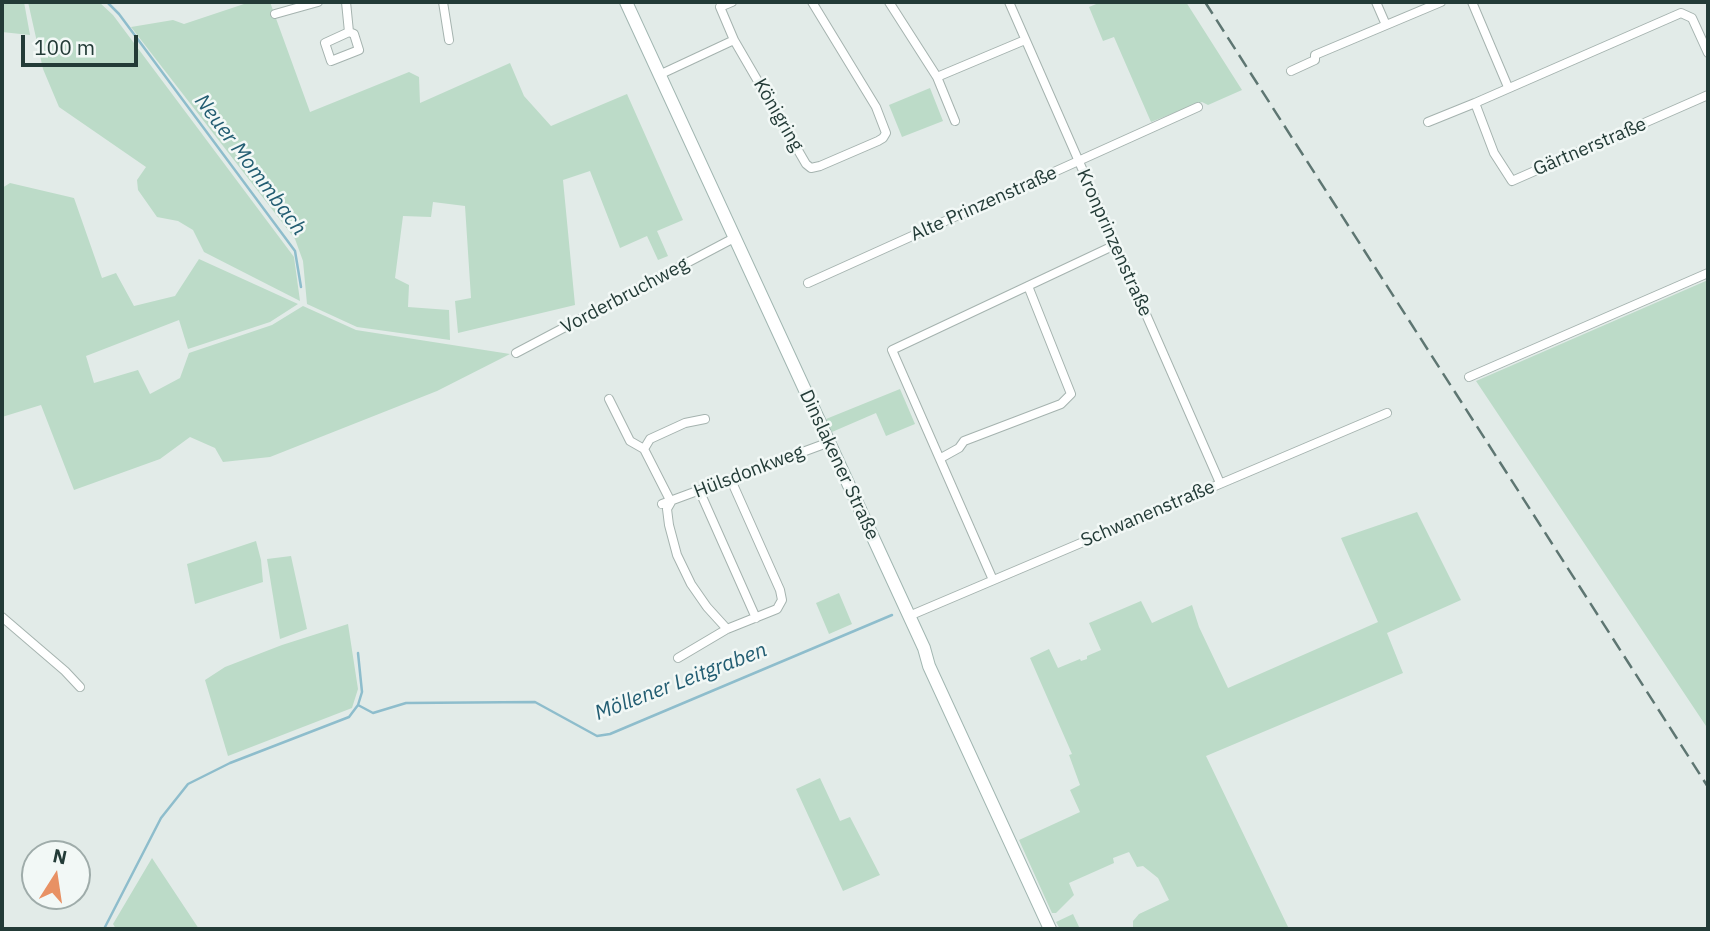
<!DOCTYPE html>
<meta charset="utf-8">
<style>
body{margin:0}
#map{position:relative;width:1710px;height:931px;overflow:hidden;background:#e2ebe8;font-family:"IBM Plex Sans",sans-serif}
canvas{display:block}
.frame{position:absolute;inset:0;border:4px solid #233b37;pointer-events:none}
.north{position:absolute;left:21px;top:840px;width:70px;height:70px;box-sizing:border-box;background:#f2f8f6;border:2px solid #9facaa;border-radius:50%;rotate:12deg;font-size:19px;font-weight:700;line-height:28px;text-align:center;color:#233b37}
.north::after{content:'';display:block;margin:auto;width:24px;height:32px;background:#e89164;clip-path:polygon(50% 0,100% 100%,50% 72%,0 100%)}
.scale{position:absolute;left:21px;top:35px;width:117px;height:32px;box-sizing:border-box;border:4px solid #233b37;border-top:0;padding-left:9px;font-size:21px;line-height:24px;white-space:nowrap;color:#233b37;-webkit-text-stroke:5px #f2f8f6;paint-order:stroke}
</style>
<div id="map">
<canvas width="1710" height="931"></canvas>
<div class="frame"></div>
<div class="north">N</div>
<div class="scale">100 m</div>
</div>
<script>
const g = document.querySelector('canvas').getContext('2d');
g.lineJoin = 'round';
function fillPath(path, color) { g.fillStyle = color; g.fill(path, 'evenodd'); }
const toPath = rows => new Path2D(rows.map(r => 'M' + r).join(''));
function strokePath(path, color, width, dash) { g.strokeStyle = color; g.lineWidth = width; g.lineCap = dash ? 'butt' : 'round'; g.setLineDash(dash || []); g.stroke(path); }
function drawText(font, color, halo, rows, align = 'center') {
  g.font = font + ' "IBM Plex Sans",sans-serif'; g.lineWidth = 5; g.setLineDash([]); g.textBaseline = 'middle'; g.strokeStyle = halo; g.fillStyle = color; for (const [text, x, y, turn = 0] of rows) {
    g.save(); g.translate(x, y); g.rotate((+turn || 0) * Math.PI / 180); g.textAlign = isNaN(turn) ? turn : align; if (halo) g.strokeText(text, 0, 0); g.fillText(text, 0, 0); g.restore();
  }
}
const green = toPath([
 [2,2,24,2,30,35,2,32],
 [28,2,99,2,113,15,294,257,300,301,204,252,193,230,178,221,157,217,138,190,137,180,146,167,59,107,43,69],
 [250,2,270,2,310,112,409,72,419,77,420,103,510,63,524,96,551,126,627,94,683,220,657,231,668,256,658,260,647,236,620,248,590,171,563,180,575,305,458,333,455,301,471,298,465,206,433,202,431,217,403,216,395,278,409,285,408,307,449,310,450,340,357,327,307,304,303,261,295,239,131,27,173,20,184,24],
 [1101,2,1186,2,1242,90,1208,105,1202,102,1151,122,1114,37,1103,41,1089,7],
 [930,88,943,121,902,137,889,105],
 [10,183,74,198,102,278,116,273,134,306,175,296,199,259,298,304,270,322,188,349,179,320,86,356,94,383,138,370,150,394,180,378,189,353,272,325,303,306,356,330,510,354,437,391,270,457,223,462,215,448,190,437,160,459,74,490,41,405,2,417,2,188],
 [1708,280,1708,729,1476,381],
 [900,389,915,424,886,436,876,413,832,432,826,419],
 [1417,512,1461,600,1387,633,1403,673,1206,756,1289,929,1133,929,1133,921,1139,914,1169,900,1158,878,1143,866,1137,867,1129,852,1113,858,1114,863,1069,883,1074,895,1056,913,1052,913,1019,840,1080,812,1070,790,1080,785,1069,755,1072,754,1030,658,1049,649,1058,668,1080,659,1081,661,1087,659,1087,656,1101,650,1089,623,1141,601,1152,623,1192,605,1199,627,1228,688,1378,622,1341,538],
 [256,541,261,560,263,582,195,604,187,564],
 [291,556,307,629,280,639,267,559],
 [839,593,852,624,829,634,816,603],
 [348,624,358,689,352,708,228,756,205,680,225,667,282,645],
 [820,778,840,821,850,817,880,875,843,891,796,789],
 [152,858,199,929,116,929,113,924],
 [1073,914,1080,929,1060,929,1056,922]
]);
const stream = toPath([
 [107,2,119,14,295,251,301,287],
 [358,705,373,713,406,703,535,702,597,736,610,734,892,615],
 [104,929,161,818,188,784,230,763,349,717,358,705,362,692,358,653]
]);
const minor = toPath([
 [346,2,349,32,354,34,359,50,331,61,325,43,349,32],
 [443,2,449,40],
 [732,2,720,7,734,40,806,164,811,168,820,166,878,141,883,138,886,133,876,107,812,2],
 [889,2,937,77,955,121],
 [1009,2,1220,483],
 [1376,2,1386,25],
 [1472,2,1508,87],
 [275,14,318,2],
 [1708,53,1692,18,1681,13,1475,103,1494,153,1512,181,1708,95],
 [1291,71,1315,60,1315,55,1441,2],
 [659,75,734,40],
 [937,77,1025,40],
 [1428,122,1475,103],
 [808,283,1198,107],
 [516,353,734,238],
 [1469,377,1708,273],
 [609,399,630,441,644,449],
 [705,419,685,423,650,439,644,449,671,502,667,509,669,525,677,555,691,584,707,607,727,629],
 [941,458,959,448,964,441,1061,404,1071,394,1028,286],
 [700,492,756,618],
 [662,504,827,443],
 [993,580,892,350,1115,245],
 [909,616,1387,413],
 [2,617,65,671,80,687],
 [678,658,727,629,777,609,782,600,780,590,731,480]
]);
const secondary = toPath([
 [626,2,924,648,929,666,1050,929]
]);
const rail = toPath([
 [1205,2,1708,787]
]);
const streetNames = [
 ["Königring",778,115,60],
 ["Gärtnerstraße",1590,147,-23],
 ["Alte Prinzenstraße",984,204,-24],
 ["Kronprinzenstraße",1114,243,66],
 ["Vorderbruchweg",625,296,-28],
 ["Dinslakener Straße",839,465,65],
 ["Hülsdonkweg",749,472,-21],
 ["Schwanenstraße",1148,514,-23]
];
const waterNames = [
 ["Neuer Mommbach",250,165,53],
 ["Möllener Leitgraben",681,682,-21]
];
fillPath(green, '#bcdbc8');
strokePath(stream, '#8ebdcc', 2.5);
strokePath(minor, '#a5b3af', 10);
strokePath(secondary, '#a1b6b1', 14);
strokePath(minor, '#fff', 8);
strokePath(secondary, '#fff', 12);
strokePath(rail, '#5e7672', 2.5, [14, 7]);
drawText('19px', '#233b37', '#f2f8f6', streetNames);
drawText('italic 21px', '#225d72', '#f2f8f6', waterNames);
</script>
